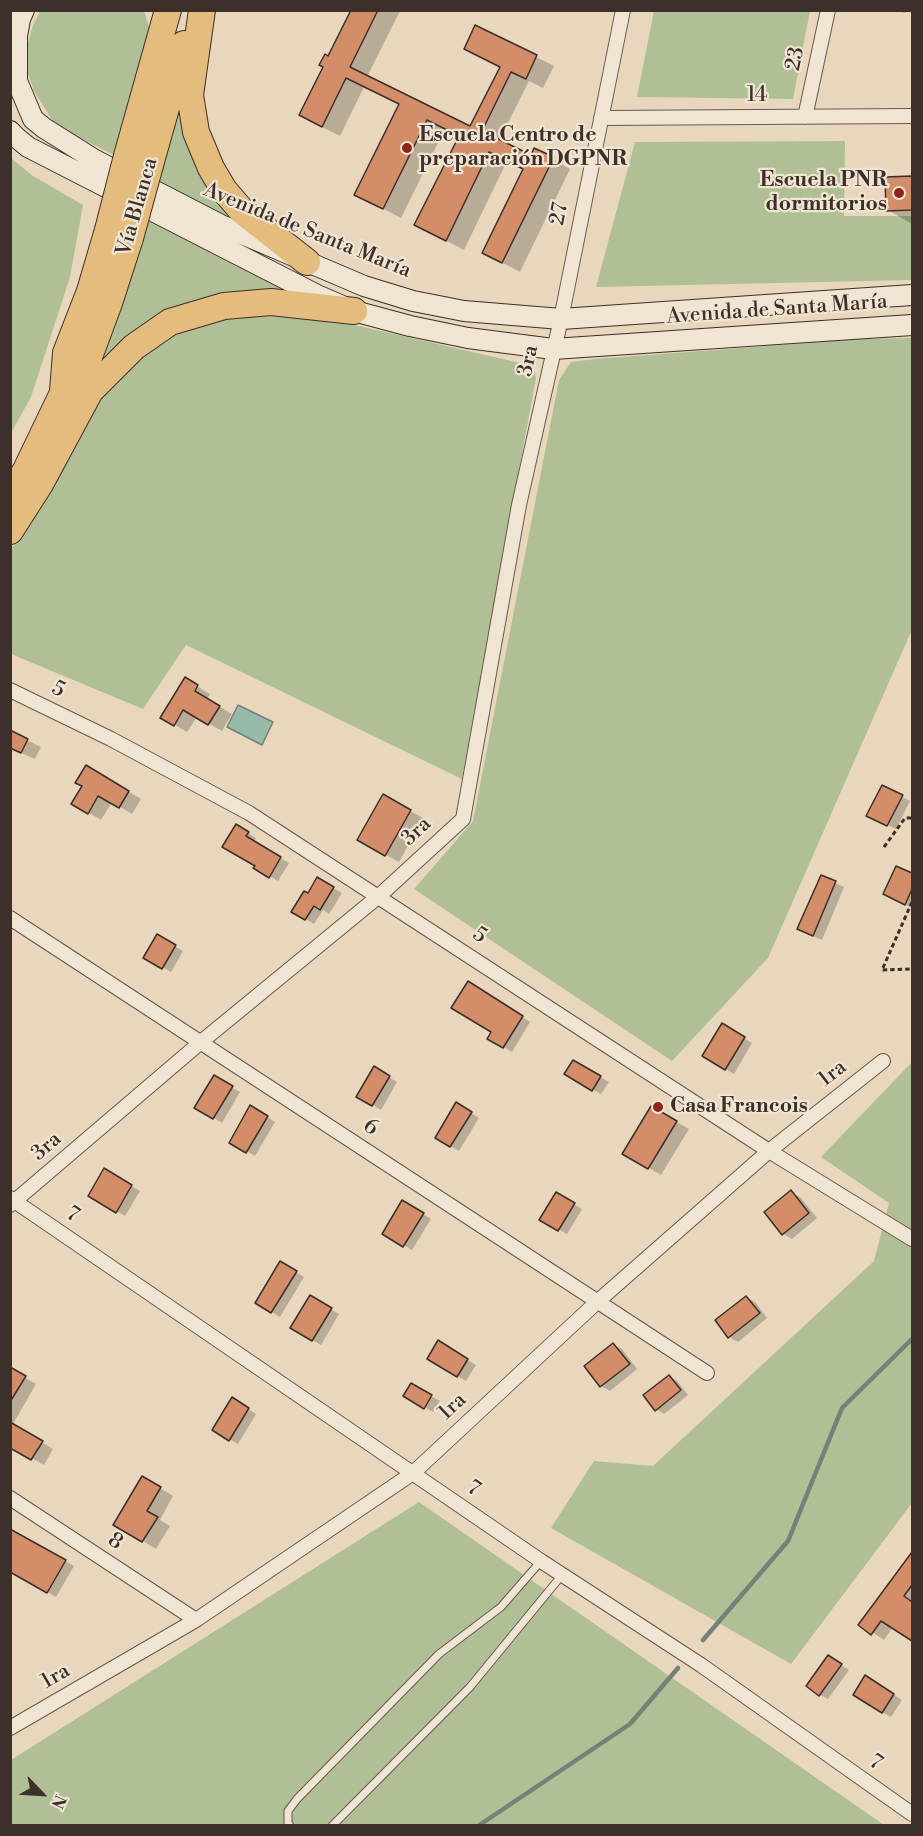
<!DOCTYPE html>
<meta charset="utf-8">
<style>
body{margin:0}
#map{position:relative;width:923px;height:1836px;overflow:hidden;background:#e8d7bc;font-family:"Libre Bodoni",serif}
canvas{display:block}
.frame{position:absolute;inset:0;border:12px solid #3d2f29;pointer-events:none}
.north{position:absolute;left:12px;top:1764px;width:60px;height:60px;-webkit-text-stroke:4px #f0e5d3;paint-order:stroke;rotate:115deg;font-size:16px;font-weight:700;line-height:24px;text-align:center;color:#3d2f29}
.north::after{content:'';display:block;margin:auto;width:21px;height:27px;background:#3d2f29;clip-path:polygon(50% 0,100% 100%,50% 72%,0 100%)}
</style>
<div id="map">
<canvas width="923" height="1836"></canvas>
<div class="frame"></div>
<div class="north">N</div>
</div>
<script>
const g = document.querySelector('canvas').getContext('2d');
g.lineJoin = 'round';
function fillPath(path, color) { g.fillStyle = color; g.fill(path, 'evenodd'); }
const toPath = rows => new Path2D(rows.map(r => 'M' + r).join(''));
function strokePath(path, color, width, dash) { g.strokeStyle = color; g.lineWidth = width; g.lineCap = dash ? 'butt' : 'round'; g.setLineDash(dash || []); g.stroke(path); }
function drawText(font, color, halo, rows, align = 'center') {
  g.font = font + ' "Libre Bodoni",serif'; g.lineWidth = 4.5; g.setLineDash([]); g.textBaseline = 'middle'; g.strokeStyle = halo; g.fillStyle = color; for (const [text, x, y, turn = 0] of rows) {
    g.save(); g.translate(x, y); g.rotate((+turn || 0) * Math.PI / 180); g.textAlign = isNaN(turn) ? turn : align; if (halo) g.strokeText(text, 0, 0); g.fillText(text, 0, 0); g.restore();
  }
}
const green = toPath([
 [40,11,144,11,150,30,118,157,60,128,52,120,34,91,27,71,26,62,28,43,33,25],
 [654,11,810,11,793,99,637,97],
 [182,94,261,234,157,184],
 [845,141,844,216,912,216,912,280,596,287,635,142],
 [11,158,33,176,83,205,70,277,31,397,11,433],
 [146,217,315,297,223,297,88,379],
 [246,311,333,320,533,366,536,378,462,779,186,645,143,709,11,654,11,550,98,397,146,353,190,326],
 [912,338,912,631,910,634,768,958,672,1061,414,889,473,821,559,380,571,362,595,359,861,339],
 [912,1062,912,1503,791,1664,551,1528,594,1461,653,1466,874,1261,889,1203,821,1157],
 [419,1502,884,1825,11,1826,11,1760]
]);
const water = toPath([
 [238,705,273,722,262,745,227,727,238,705]
]);
const shadow = toPath([
 [352,10,400,11,367,77,471,128,501,67,476,27,554,66,543,88,529,81,499,141,531,157,553,159,570,169,520,272,484,253,525,170,507,161,464,250,416,225,460,136,445,129,401,218,374,204,400,105,364,87,340,136,318,125,329,58],
 [889,10,906,10,906,13],
 [912,177,912,224,888,210,887,178],
 [185,679,210,694,207,699,232,714,222,731,197,717,187,732,162,717],
 [10,732,41,747,35,759,10,748],
 [87,767,141,799,132,814,112,802,101,820,74,804,84,786],
 [883,787,910,801,896,829,877,820],
 [384,796,423,818,399,862,359,840],
 [236,826,256,838,254,842,289,863,278,881,255,868,257,865],
 [897,867,912,875,912,908,893,899],
 [821,877,844,887,822,940,808,934],
 [318,879,342,893,329,914,323,910,314,924,293,911,308,895],
 [158,936,183,951,171,972,145,957],
 [476,988,530,1022,512,1052,489,1038,493,1032],
 [722,1025,752,1043,734,1074,704,1056],
 [574,1062,609,1082,601,1094,566,1074],
 [374,1069,397,1082,381,1110,358,1096],
 [214,1077,240,1092,222,1123,196,1107],
 [457,1104,479,1118,459,1151,437,1138],
 [251,1107,275,1122,255,1156,231,1142],
 [652,1108,689,1129,661,1175,624,1153],
 [105,1170,140,1191,125,1216,90,1196],
 [791,1192,800,1197,817,1218,792,1239,783,1234],
 [557,1194,582,1209,567,1234,541,1220],
 [403,1202,431,1219,412,1250,384,1233],
 [281,1263,304,1277,280,1317,257,1303],
 [746,1297,755,1302,767,1318,738,1342,729,1337],
 [310,1298,339,1314,321,1345,292,1328],
 [439,1343,476,1365,466,1381,429,1359],
 [613,1345,622,1349,637,1369,610,1391,601,1386,586,1366],
 [10,1369,36,1384,13,1424,53,1449,44,1465,10,1446],
 [669,1376,677,1381,688,1395,664,1414,656,1409],
 [411,1385,440,1401,433,1412,405,1395],
 [232,1399,256,1414,238,1444,214,1430],
 [143,1478,173,1496,160,1520,170,1526,156,1549,115,1524],
 [10,1530,74,1566,56,1597,11,1571],
 [912,1554,912,1639,893,1627,884,1640,861,1625],
 [837,1662,849,1670,828,1699,820,1695],
 [874,1682,902,1700,891,1717,882,1712]
]);
const stream = toPath([
 [703,1640,788,1541,842,1408,912,1339],
 [478,1826,630,1724,678,1668]
]);
const building = toPath([
 [351,10,378,10,350,67,470,126,500,67,464,49,475,25,537,55,526,79,511,72,482,131,531,155,534,148,554,157,502,263,482,253,523,169,489,152,446,241,414,225,459,136,427,120,383,209,354,195,399,104,346,78,322,127,299,115,323,67,319,65,325,54,328,56,351,10],
 [912,176,912,210,886,211,885,177,912,176],
 [185,677,198,685,195,691,220,706,208,725,183,710,174,726,160,718,185,677],
 [10,730,28,739,21,753,10,748,10,730],
 [86,765,129,791,119,808,98,796,88,814,71,804,82,786,75,783,86,765],
 [882,785,903,795,887,826,866,816,882,785],
 [383,794,411,810,385,856,357,840,383,794],
 [236,824,249,832,246,836,281,857,269,878,253,868,255,866,222,847,236,824],
 [896,866,912,873,912,889,905,905,883,894,896,866],
 [821,875,836,881,813,936,797,929,821,875],
 [317,877,334,887,320,910,314,906,305,920,291,912,304,891,308,893,317,877],
 [157,934,176,945,162,969,143,958,157,934],
 [468,981,523,1016,503,1048,487,1039,491,1032,451,1008,468,981],
 [722,1023,745,1037,725,1070,702,1056,722,1023],
 [573,1060,601,1076,592,1091,564,1074,573,1060],
 [374,1066,390,1076,372,1106,356,1097,374,1066],
 [214,1075,233,1086,213,1119,194,1108,214,1075],
 [456,1102,472,1112,450,1147,435,1138,456,1102],
 [250,1105,268,1116,246,1153,229,1143,250,1105],
 [651,1106,677,1121,648,1169,622,1154,651,1106],
 [104,1168,132,1185,116,1213,88,1196,104,1168],
 [791,1190,809,1213,782,1235,764,1212,791,1190],
 [556,1192,575,1203,558,1231,539,1220,556,1192],
 [402,1200,424,1213,403,1247,382,1234,402,1200],
 [280,1261,297,1271,271,1313,255,1303,280,1261],
 [310,1295,332,1308,312,1341,290,1328,310,1295],
 [746,1296,760,1313,728,1338,715,1320,746,1296],
 [438,1340,468,1359,457,1377,427,1359,438,1340],
 [613,1343,630,1364,600,1387,584,1366,613,1343],
 [10,1367,26,1376,10,1402,10,1367],
 [669,1375,681,1390,655,1411,643,1395,669,1375],
 [411,1383,432,1395,424,1409,403,1396,411,1383],
 [232,1397,249,1408,229,1441,212,1430,232,1397],
 [10,1422,43,1441,31,1460,10,1448,10,1422],
 [142,1476,161,1487,147,1511,158,1517,142,1542,113,1525,142,1476],
 [10,1529,66,1560,47,1593,10,1572,10,1529],
 [912,1552,912,1585,904,1596,912,1602,912,1641,881,1621,871,1635,858,1625,912,1552],
 [828,1655,842,1664,819,1696,806,1686,828,1655],
 [865,1675,894,1694,882,1713,853,1695,865,1675]
]);
const path = toPath([
 [884,847,905,818,912,818],
 [912,902,882,970,912,969]
]);
const lane = toPath([
 [290,1826,288,1823,288,1811,297,1799,439,1654,501,1607,541,1561],
 [332,1826,470,1687,562,1575]
]);
const street = toPath([
 [805,117,828,10],
 [601,118,912,116],
 [10,690,111,739,249,813,769,1151,912,1239],
 [10,918,707,1373],
 [10,1198,541,1561,701,1665,912,1814],
 [10,1205,201,1042,379,896,463,819,519,505,561,319,623,10],
 [10,1498,196,1620],
 [10,1728,196,1620,413,1473,597,1302,769,1151,883,1061]
]);
const secondary = toPath([
 [24,10,20,19,17,36,17,81,33,119,44,128,95,160,221,225,364,286,413,301,464,311,561,319,912,295],
 [10,131,17,138,28,147,317,295,354,311,410,326,468,338,553,349,912,325]
]);
const highway = toPath([
 [202,10,190,95,196,132,211,168,224,190,242,211,307,262],
 [127,156,168,10],
 [150,165,184,44],
 [63,391,66,353,90,291,108,230],
 [10,496,26,470,62,395,89,357,109,303,130,238],
 [10,531,40,484,90,391,134,347,170,322,224,306,271,302,354,311]
]);
const highwayBridge = toPath([
 [108,230,127,156],
 [130,238,150,165]
]);
const markers = [
 [407,148,6,"#8f2418"],
 [899,193,6,"#8f2418"],
 [658,1107,6,"#8f2418"]
];
const streetNames = [
 ["23",796,59,-78],
 ["14",757,96],
 ["Vía Blanca",138,207,-74],
 ["27",560,214,-79],
 ["Avenida de Santa María",307,231,22],
 ["Avenida de Santa María",777,310,-4],
 ["3ra",529,361,-77],
 ["5",58,690,26],
 ["3ra",417,832,-43],
 ["5",479,936,33],
 ["1ra",833,1074,-38],
 ["6",370,1128,33],
 ["3ra",47,1147,-41],
 ["7",72,1215,34],
 ["1ra",453,1407,-43],
 ["7",473,1489,34],
 ["8",115,1542,33],
 ["1ra",56,1677,-30],
 ["7",875,1763,35]
];
const poiNames = [
 ["Escuela Centro de",419,136],
 ["preparación DGPNR",419,160],
 ["Escuela PNR",887,181,"right"],
 ["dormitorios",887,205,"right"],
 ["Casa Francois",670,1107]
];
fillPath(green, '#b0bf96');
fillPath(water, '#98baab');
strokePath(water, '#748277', 1.5);
fillPath(shadow, '#0003');
strokePath(stream, '#748277', 4.5);
fillPath(building, '#d38e69');
strokePath(building, '#3d2f29', 1.5);
strokePath(lane, '#68594e', 9);
strokePath(street, '#68594e', 16);
strokePath(secondary, '#3d2f29', 22);
strokePath(highway, '#3d2f29', 28);
strokePath(path, '#3d2f29', 3, [4.5, 3]);
strokePath(lane, '#f0e5d3', 7);
strokePath(street, '#f0e5d3', 14);
strokePath(secondary, '#f0e5d3', 20);
strokePath(highway, '#e4bc7e', 26);
strokePath(highwayBridge, '#3d2f29', 28, []);
strokePath(highwayBridge, '#e4bc7e', 26);
for (const [x, y, r, color] of markers) { const dot = new Path2D(); dot.arc(x, y, r, 0, 2 * Math.PI); g.fillStyle = color; g.fill(dot); strokePath(dot, '#f0e5d3', 2); }
drawText('21px', '#3d2f29', '#f0e5d3', streetNames);
drawText('bold 21px', '#3d2f29', '#f0e5d3', poiNames, 'left');
</script>
